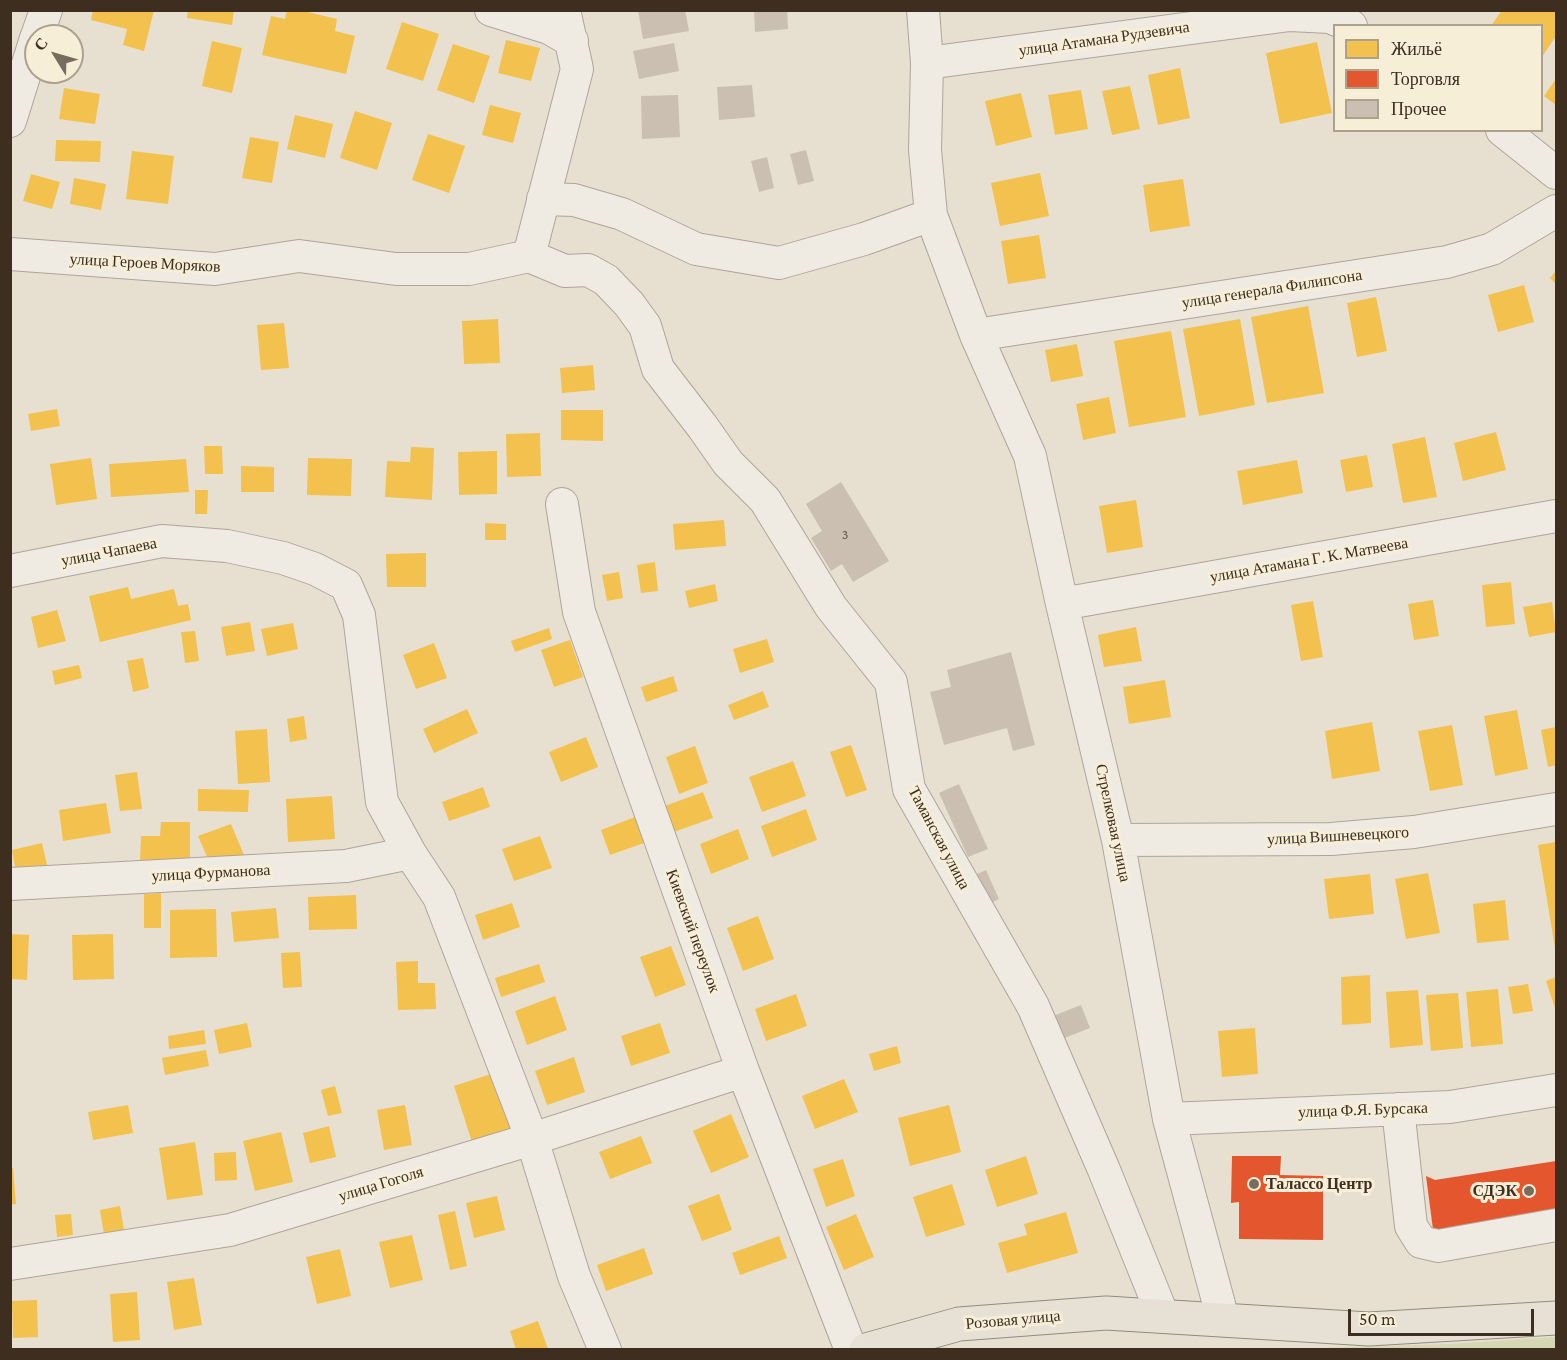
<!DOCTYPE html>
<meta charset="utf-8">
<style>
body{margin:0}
#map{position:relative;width:1567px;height:1360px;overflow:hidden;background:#e7e0d1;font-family:"Crimson Pro",serif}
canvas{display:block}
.frame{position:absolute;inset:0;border:12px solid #3d2e20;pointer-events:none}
.legend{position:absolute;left:1333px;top:24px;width:210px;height:108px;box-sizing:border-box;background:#f7eed8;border:2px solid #ada18e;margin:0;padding:8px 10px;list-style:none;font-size:18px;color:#3d2e20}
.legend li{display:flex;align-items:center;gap:12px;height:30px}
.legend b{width:30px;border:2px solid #ada18e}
.north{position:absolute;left:24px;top:24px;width:60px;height:60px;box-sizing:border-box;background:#f7eed8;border:2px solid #ada18e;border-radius:50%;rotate:307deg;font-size:16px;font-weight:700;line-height:24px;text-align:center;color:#3d2e20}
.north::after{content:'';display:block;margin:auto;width:21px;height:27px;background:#786c5e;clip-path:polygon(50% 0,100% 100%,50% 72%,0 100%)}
.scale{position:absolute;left:1348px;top:1309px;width:186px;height:27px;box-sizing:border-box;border:3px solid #3d2e20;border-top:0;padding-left:8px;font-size:18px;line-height:21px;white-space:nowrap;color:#3d2e20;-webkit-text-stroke:4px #f7eed8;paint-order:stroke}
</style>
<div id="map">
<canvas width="1567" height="1360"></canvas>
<div class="frame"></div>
<ul class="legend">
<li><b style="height:16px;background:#f2c14e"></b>Жильё</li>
<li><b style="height:16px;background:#e4572e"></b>Торговля</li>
<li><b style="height:16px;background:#cbbfb2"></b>Прочее</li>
</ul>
<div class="north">С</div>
<div class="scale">50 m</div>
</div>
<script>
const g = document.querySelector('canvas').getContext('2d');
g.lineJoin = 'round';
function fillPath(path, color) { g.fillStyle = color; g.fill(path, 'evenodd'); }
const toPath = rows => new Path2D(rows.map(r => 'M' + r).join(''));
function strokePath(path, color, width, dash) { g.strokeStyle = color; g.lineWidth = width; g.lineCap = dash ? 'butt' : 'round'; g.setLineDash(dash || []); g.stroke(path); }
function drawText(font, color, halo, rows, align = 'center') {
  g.font = font + ' "Crimson Pro",serif'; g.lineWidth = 6; g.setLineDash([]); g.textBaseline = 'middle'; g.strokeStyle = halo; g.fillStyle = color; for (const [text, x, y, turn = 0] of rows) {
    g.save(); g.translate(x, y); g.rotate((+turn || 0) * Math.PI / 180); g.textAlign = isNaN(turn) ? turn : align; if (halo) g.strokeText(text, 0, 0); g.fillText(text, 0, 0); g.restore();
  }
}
const green = toPath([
 [1556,1337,1556,1350,1292,1349,1448,1344]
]);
const homes = toPath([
 [93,10,154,10,144,51,123,45,127,29,91,20],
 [188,10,234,10,232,25,187,18],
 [287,10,299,10,337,19,335,31,355,36,346,74,262,55,271,16,285,19],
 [1502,10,1556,10,1556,36,1542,57,1542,26,1491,26],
 [402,22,439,34,423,81,386,69],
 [506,40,540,48,531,81,498,73],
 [212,41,242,48,232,93,202,86],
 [1317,42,1332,113,1280,124,1266,53],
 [453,44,490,56,474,103,437,90],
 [1180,68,1190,118,1158,125,1148,75],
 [1556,79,1556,105,1544,96],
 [1130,86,1140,129,1112,135,1102,91],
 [64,88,100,94,95,124,59,119],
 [1081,90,1088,129,1055,135,1048,95],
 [1021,93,1032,137,996,146,985,101],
 [490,105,521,113,513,143,482,135],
 [355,111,392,123,377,170,340,158],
 [295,115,333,124,325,158,287,149],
 [428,134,465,146,449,193,412,180],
 [250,137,279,142,272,183,242,178],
 [56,140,101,141,100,162,55,161],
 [132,151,174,156,168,204,126,199],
 [1040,173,1049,216,1000,226,991,183],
 [31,174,60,182,52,209,23,201],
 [74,178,106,184,101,210,70,204],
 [1183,179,1190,226,1150,232,1143,185],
 [1039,235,1046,278,1008,284,1001,241],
 [1556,271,1556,284,1550,278],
 [1524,285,1534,322,1498,332,1488,295],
 [1376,297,1387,351,1357,357,1347,303],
 [1308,306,1324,393,1267,403,1251,317],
 [498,319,500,363,464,364,462,321],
 [1240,319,1255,405,1199,416,1183,329],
 [284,323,289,368,261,370,257,325],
 [1171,331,1186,417,1129,427,1114,341],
 [1077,344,1083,376,1051,382,1045,350],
 [593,365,595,390,562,393,560,368],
 [1109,397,1116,433,1083,440,1076,404],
 [57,409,60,426,31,431,28,414],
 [561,410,603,410,603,441,561,440],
 [1496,432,1506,470,1463,481,1454,443],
 [540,433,541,476,507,477,506,434],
 [1425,437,1437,497,1403,503,1392,444],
 [204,446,222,446,223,474,205,474],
 [411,447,434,448,432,500,385,497,387,461,410,462],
 [497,451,497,494,459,495,458,452],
 [1367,455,1373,487,1346,492,1340,460],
 [91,458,97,499,56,505,50,464],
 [308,458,352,459,351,496,307,495],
 [186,459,189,492,111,497,109,464],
 [1297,460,1303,493,1243,505,1237,471],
 [241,466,274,467,274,492,241,492],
 [195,490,208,490,207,514,195,514],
 [1136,500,1143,547,1107,553,1099,506],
 [724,520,726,546,675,550,673,524],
 [485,523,506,524,506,540,485,540],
 [426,553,426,587,387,587,386,554],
 [655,562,658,591,641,593,637,565],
 [619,572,623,598,607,601,602,575],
 [1511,582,1515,624,1486,627,1482,585],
 [715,584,718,601,689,608,685,591],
 [128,587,131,599,174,589,178,606,188,604,191,620,100,642,89,596],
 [1433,600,1439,636,1414,640,1408,604],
 [1313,601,1323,657,1301,661,1291,605],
 [1552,602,1556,632,1529,637,1523,607],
 [57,610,66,641,38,648,31,617],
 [250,622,255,651,226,656,221,627],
 [293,623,298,649,267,656,261,629],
 [1136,627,1142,661,1104,667,1098,635],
 [549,628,552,639,515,652,511,641],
 [195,631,199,661,185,663,181,632],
 [767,639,774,662,740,673,733,649],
 [570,640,583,677,554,687,541,650],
 [434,643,447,678,416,689,403,655],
 [143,658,149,688,133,692,127,661],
 [79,665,82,678,55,685,52,671],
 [673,676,678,691,646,702,641,687],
 [1165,680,1171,717,1129,724,1123,687],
 [763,691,769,707,734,720,728,705],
 [467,709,478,733,434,753,423,729],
 [1517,710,1528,769,1495,776,1484,716],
 [304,716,307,739,290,742,287,719],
 [1372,722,1380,771,1332,779,1325,731],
 [1452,725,1463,785,1430,791,1418,731],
 [1556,727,1556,765,1548,767,1541,730],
 [267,729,270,782,238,784,235,731],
 [586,737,598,767,561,782,549,752],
 [851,745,867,790,846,797,830,752],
 [695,746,708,783,679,794,666,757],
 [793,761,806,796,762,812,749,777],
 [137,772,142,809,120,811,115,775],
 [483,787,490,807,449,821,442,802],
 [198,789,249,790,248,812,198,811],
 [703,792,713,818,671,833,662,807],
 [332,796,335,839,288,842,286,799],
 [106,803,111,833,63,841,59,810],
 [806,809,817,840,772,857,761,826],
 [635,817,644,843,610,855,601,830],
 [161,822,190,822,190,862,140,862,141,836,160,836],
 [231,824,244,855,212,868,198,836],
 [738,829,749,859,711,874,700,844],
 [540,836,552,868,514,881,502,849],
 [1556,842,1556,947,1555,948,1538,845],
 [42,843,47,865,16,872,12,850],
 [1428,873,1440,933,1406,939,1395,879],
 [1370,874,1374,914,1329,919,1324,879],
 [161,893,161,928,144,928,144,894],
 [356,895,357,929,309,930,308,897],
 [1505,900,1509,940,1477,943,1473,904],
 [512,903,520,927,483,940,475,915],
 [276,908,279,938,234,942,231,912],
 [216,909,217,957,170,958,170,910],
 [758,916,774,959,743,971,727,928],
 [10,934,29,935,27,980,10,979],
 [113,934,114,979,73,980,72,935],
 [671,946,686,985,655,997,640,957],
 [300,952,302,987,283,988,281,953],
 [418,961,418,983,435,983,436,1009,398,1010,396,962],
 [539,964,545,982,501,997,495,978],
 [1370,975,1371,1023,1342,1025,1341,977],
 [1556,977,1556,1011,1546,981],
 [1528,984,1533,1011,1513,1014,1508,987],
 [1498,989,1503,1044,1471,1047,1466,992],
 [1418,990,1423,1045,1390,1048,1386,992],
 [1458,993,1463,1048,1431,1051,1426,995],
 [796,994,807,1026,766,1041,755,1009],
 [555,996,567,1030,527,1045,515,1011],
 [247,1023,252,1047,219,1054,214,1030],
 [660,1023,670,1053,631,1066,621,1036],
 [1255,1028,1258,1074,1222,1077,1218,1031],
 [204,1030,206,1044,169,1049,168,1036],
 [897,1046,901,1063,874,1071,869,1054],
 [206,1050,209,1066,165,1075,162,1058],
 [574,1057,585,1092,547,1105,535,1071],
 [494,1073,512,1129,472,1142,454,1086],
 [844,1079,858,1112,815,1129,802,1096],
 [335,1086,342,1113,328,1116,321,1090],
 [128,1105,133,1133,93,1140,88,1112],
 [405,1105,412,1145,384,1150,377,1110],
 [949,1105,961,1152,910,1166,898,1118],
 [731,1114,749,1157,711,1173,693,1131],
 [329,1126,336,1157,310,1163,303,1133],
 [281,1132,293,1182,255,1191,243,1141],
 [641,1136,652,1163,610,1179,599,1152],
 [195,1142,203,1195,167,1200,159,1148],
 [236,1152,237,1180,215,1181,214,1153],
 [1026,1156,1038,1194,997,1207,985,1170],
 [843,1159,855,1196,826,1207,813,1169],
 [13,1168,16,1204,10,1205,10,1169],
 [952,1184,965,1225,926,1237,913,1197],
 [719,1194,732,1230,702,1241,688,1206],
 [497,1196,505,1230,474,1238,466,1203],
 [120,1206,124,1230,104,1234,100,1210],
 [455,1211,467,1266,450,1270,438,1215],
 [1066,1212,1078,1253,1007,1273,998,1243,1027,1235,1024,1224],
 [71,1214,73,1235,57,1237,55,1215],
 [856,1214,874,1257,844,1270,826,1227],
 [412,1235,423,1280,390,1288,379,1242],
 [779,1236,787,1258,740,1275,732,1253],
 [644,1248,653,1274,606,1291,597,1265],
 [340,1249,351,1296,317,1304,306,1257],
 [194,1278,202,1325,174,1330,167,1282],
 [137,1292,140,1340,113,1342,110,1294],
 [37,1300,38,1337,13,1338,12,1301],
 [538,1321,548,1349,516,1350,510,1331]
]);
const shops = toPath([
 [1232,1156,1281,1156,1280,1175,1323,1176,1323,1240,1239,1239,1239,1202,1231,1203],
 [1556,1161,1556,1220,1434,1237,1426,1176,1435,1180]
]);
const building = toPath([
 [638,10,685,10,689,31,643,39],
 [754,10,787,10,788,29,755,32],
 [674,43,679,71,639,79,633,51],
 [752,85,755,117,719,120,717,87],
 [678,95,680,137,642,139,641,96],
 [806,150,814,181,798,185,790,154],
 [767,157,774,188,759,192,751,161],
 [841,482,889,561,853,582,842,564,831,571,811,538,822,531,806,504],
 [1011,652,1035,745,1013,751,1007,728,944,745,930,692,951,687,947,670],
 [959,784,988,849,968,857,939,793],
 [986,870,999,899,989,904,975,875],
 [1081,1005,1090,1028,1062,1039,1053,1016]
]);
const minor = toPath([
 [491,10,549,28,572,41],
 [923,10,927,63,925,150,931,215,976,335,1030,456,1062,604,1118,840,1169,1119,1223,1319],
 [37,36,46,10],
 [927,63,1290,15,1330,17,1351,26],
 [10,121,36,38],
 [1502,130,1556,173],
 [543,199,574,200,622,214,696,249,779,263,864,239,931,215],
 [10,254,215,269,299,256,396,269,469,269,529,256],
 [529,256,565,271,588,270,606,280,629,304,645,326,658,369,702,426,728,463,765,500,831,607,891,682,909,789,1033,1006,1104,1170,1163,1316],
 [529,256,577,69,564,10],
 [976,335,1447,262,1492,249,1556,211],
 [562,504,579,612,743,1071,851,1350],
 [10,571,162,541,227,546,283,558,315,569,346,585,359,615,382,802,410,853,439,897,532,1139,574,1276,605,1350],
 [1062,604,1556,516],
 [1118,840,1331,839,1414,832,1556,809],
 [10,884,346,866,410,853],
 [1398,1109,1411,1226,1421,1242,1438,1246,1556,1225],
 [1169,1119,1450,1107,1556,1090],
 [10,1264,230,1230,532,1139,743,1071]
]);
const major = toPath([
 [866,1350,959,1324,1106,1313,1369,1329,1556,1318]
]);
const markers = [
 [1254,1184,6,"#786c5e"],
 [1529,1191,6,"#786c5e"]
];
const numberNames = [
 ["3",845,535]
];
const streetNames = [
 ["улица Атамана Рудзевича",1104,39,-8],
 ["улица Героев Моряков",145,263,3],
 ["улица генерала Филипсона",1272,289,-9],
 ["улица Чапаева",109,552,-11],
 ["улица Атамана Г. К. Матвеева",1309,560,-10],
 ["Стрелковая улица",1113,823,78],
 ["улица Вишневецкого",1338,836,-3],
 ["Таманская улица",939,838,62],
 ["улица Фурманова",211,873,-3],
 ["Киевский переулок",693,931,70],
 ["улица Ф.Я. Бурсака",1363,1110,-2],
 ["улица Гоголя",381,1184,-17],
 ["Розовая улица",1013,1320,-5]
];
const poiNames = [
 ["Талассо Центр",1266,1184],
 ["СДЭК",1517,1191,"right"]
];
fillPath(green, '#d6d7b3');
fillPath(homes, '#f2c14e');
fillPath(shops, '#e4572e');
fillPath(building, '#cbbfb2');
strokePath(minor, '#ada599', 34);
strokePath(major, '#928b80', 35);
strokePath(minor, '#efebe3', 32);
strokePath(major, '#e6e1d4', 33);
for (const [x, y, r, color] of markers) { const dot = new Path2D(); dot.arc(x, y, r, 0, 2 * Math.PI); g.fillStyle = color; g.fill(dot); strokePath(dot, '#f7eed8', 2); }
drawText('14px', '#605244', null, numberNames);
drawText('16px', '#3d2e20', '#f7eed8', streetNames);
drawText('bold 16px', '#3d2e20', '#f7eed8', poiNames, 'left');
</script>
